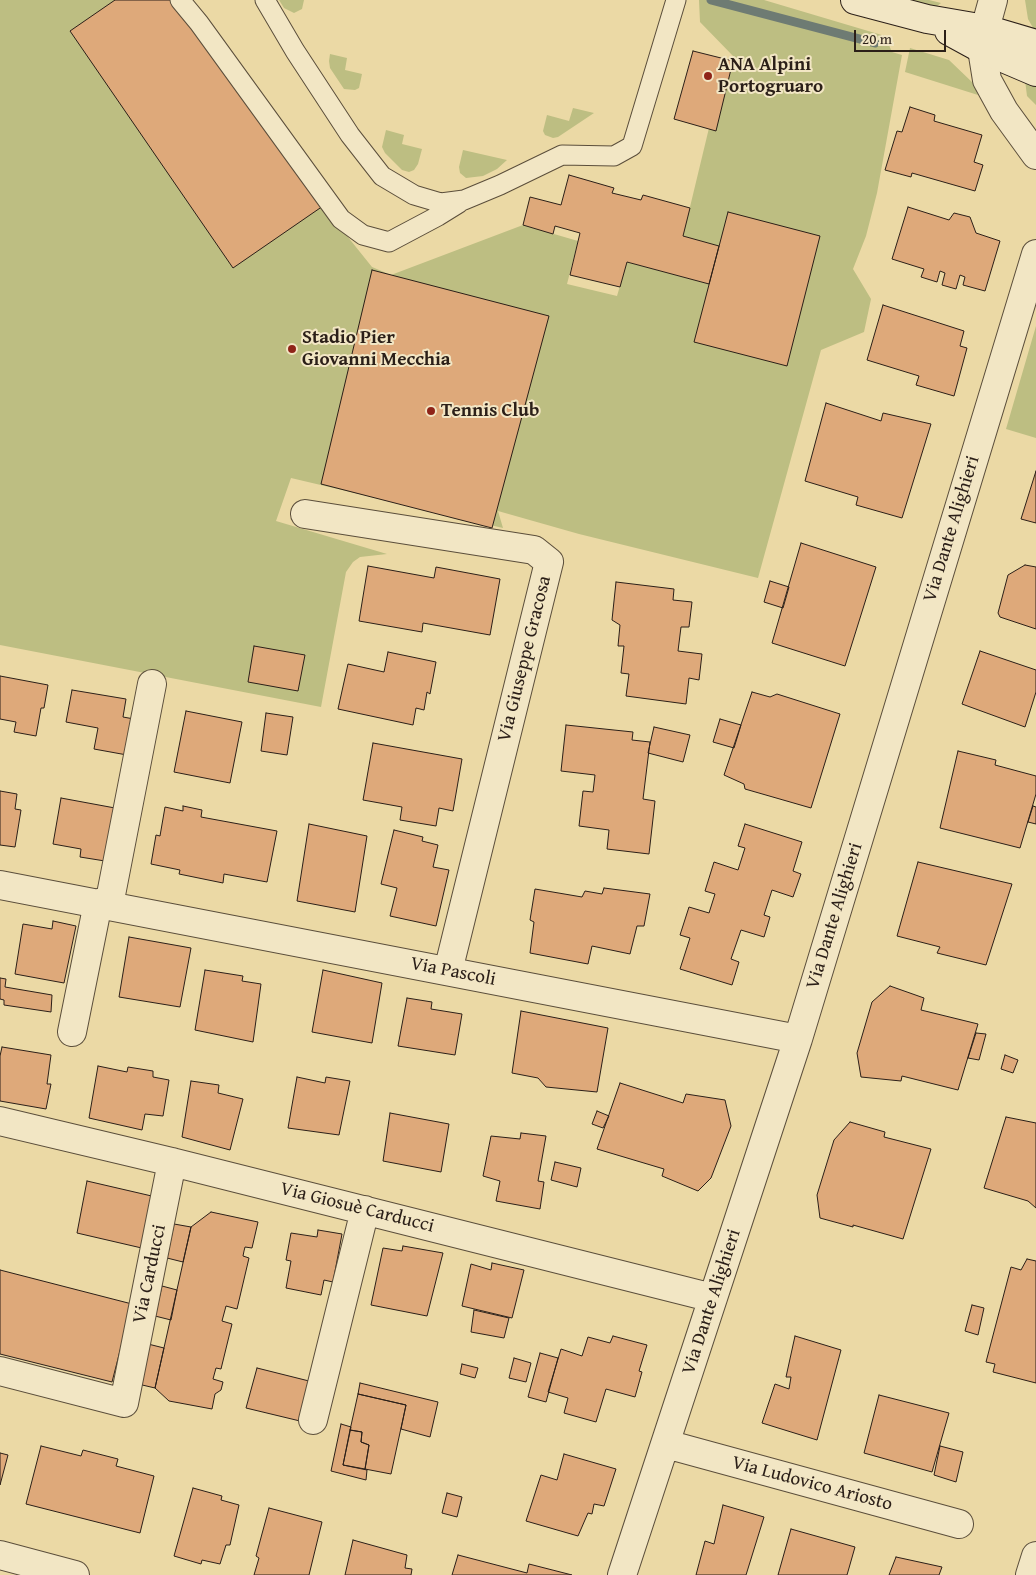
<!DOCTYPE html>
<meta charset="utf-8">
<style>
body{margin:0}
#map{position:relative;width:1036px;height:1575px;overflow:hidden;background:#ebd9a5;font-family:"Gentium Book Plus",serif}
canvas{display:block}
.scale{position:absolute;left:854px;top:30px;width:92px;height:22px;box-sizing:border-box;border:2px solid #2b1f18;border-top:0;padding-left:6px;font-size:15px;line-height:18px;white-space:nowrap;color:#2b1f18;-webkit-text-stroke:4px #f2e6c4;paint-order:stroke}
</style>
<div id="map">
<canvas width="1036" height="1575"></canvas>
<div class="scale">20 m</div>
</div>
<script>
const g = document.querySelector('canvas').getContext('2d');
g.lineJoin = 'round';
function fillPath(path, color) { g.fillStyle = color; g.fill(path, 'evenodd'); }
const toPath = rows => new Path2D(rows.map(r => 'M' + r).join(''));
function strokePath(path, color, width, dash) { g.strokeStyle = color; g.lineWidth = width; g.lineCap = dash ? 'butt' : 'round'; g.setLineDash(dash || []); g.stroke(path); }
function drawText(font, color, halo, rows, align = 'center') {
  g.font = font + ' "Gentium Book Plus",serif'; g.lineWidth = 4; g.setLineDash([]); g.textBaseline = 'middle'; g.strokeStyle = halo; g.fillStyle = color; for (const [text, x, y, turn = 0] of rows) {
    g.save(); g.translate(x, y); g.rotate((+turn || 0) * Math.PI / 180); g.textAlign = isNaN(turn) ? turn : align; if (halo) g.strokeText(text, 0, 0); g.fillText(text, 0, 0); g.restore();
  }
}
const green = toPath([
 [0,0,175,0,323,206,372,267,391,275,523,225,578,241,567,284,617,296,627,262,709,284,719,246,683,236,709,128,725,91,734,57,700,22,699,0,764,0,885,36,892,52,902,55,877,193,866,236,853,269,871,299,864,332,821,350,758,578,579,534,498,511,503,528,291,478,276,521,387,554,360,557,353,562,346,572,321,707,0,645],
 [279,0,304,0,302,9,294,13,284,8],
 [892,0,929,0,941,3,931,11],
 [1025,0,1036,0,1036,33,1028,19],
 [910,48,949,60,973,83,978,95,905,72],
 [330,54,347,58,345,70,362,74,359,88,355,90,344,89,330,68,329,61],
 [1025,80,1036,84,1036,105,1027,96],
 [573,108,594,113,558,137,553,138,545,135,543,131,547,115,569,121],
 [386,130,404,135,402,144,422,149,418,164,414,170,409,172,402,170,385,153,382,147],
 [463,150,507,160,497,169,483,176,466,178,460,173,459,167],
 [1036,326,1036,438,1006,429]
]);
const stream = toPath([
 [711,0,875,43]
]);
const building = toPath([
 [115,0,175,0,323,206,233,268,70,31,115,0],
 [693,51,733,61,716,131,674,119,693,51],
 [910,107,935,115,934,121,982,135,974,162,983,165,975,191,912,173,911,177,885,170,897,131,902,132,910,107],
 [569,175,614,188,612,193,641,200,643,195,690,208,683,236,719,246,709,284,627,262,620,287,570,275,580,233,555,226,553,234,523,225,530,197,561,205,569,175],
 [908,207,949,220,954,213,970,217,976,233,1000,241,985,291,963,285,965,277,960,275,956,289,942,285,945,273,940,271,937,282,921,277,924,269,892,259,908,207],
 [728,212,820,236,787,366,694,342,728,212],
 [372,270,549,316,492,528,321,484,372,270],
 [883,305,964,331,960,346,967,348,954,396,916,385,919,376,867,360,883,305],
 [826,403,881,421,883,413,931,424,902,518,856,505,858,497,805,481,826,403],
 [1036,471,1036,523,1021,519,1036,471],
 [801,543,876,567,845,666,772,643,801,543],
 [1025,565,1036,567,1036,629,1000,617,998,613,1008,575,1025,565],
 [368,566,434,578,436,567,500,579,490,635,423,623,422,632,359,621,368,566],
 [770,581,789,587,783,608,764,602,770,581],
 [616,582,674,589,673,600,692,602,689,627,681,627,678,651,702,654,699,680,689,678,686,704,626,696,629,674,621,673,624,646,618,646,620,625,612,620,616,582],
 [254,646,305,655,298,691,248,682,254,646],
 [980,651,1036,670,1036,692,1025,727,962,704,980,651],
 [388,652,436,662,430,694,427,692,424,710,416,708,413,725,338,709,348,664,384,672,388,652],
 [0,676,48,685,44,708,41,708,36,736,14,732,16,722,0,719,0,676],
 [72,690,126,699,123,717,134,719,127,755,94,749,98,728,66,722,72,690],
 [752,692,770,697,777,694,840,714,811,808,745,789,744,784,724,775,752,692],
 [186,711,242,722,230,783,174,772,186,711],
 [266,713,293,717,287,755,261,751,266,713],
 [720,719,741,725,734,748,713,742,720,719],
 [566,725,633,732,632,740,650,742,643,799,655,801,649,854,607,849,609,830,579,826,583,791,593,792,595,775,561,771,566,725],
 [654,727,690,735,683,762,648,753,654,727],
 [373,743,462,759,453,811,439,808,436,826,400,820,402,807,363,800,373,743],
 [958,751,996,760,995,765,1036,776,1036,794,1020,848,940,828,958,751],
 [0,791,17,794,15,809,21,810,15,847,0,845,0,791],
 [61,798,115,808,105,861,80,857,81,849,53,844,61,798],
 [183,806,202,810,201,817,277,831,267,882,224,874,223,883,179,874,180,870,151,864,156,835,160,836,165,807,183,811,183,806],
 [1033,806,1036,807,1036,824,1028,822,1033,806],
 [309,824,367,836,355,912,297,901,309,824],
 [745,824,802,842,793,871,801,874,793,897,772,890,764,915,770,917,764,937,741,930,731,959,739,962,732,985,680,969,690,938,680,935,689,907,709,913,715,894,705,891,714,862,738,870,745,848,738,846,745,824],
 [394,830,423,837,422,841,438,845,433,867,449,870,436,926,390,916,397,888,381,884,394,830],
 [918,862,1012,884,986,965,937,953,940,947,897,936,918,862],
 [604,888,650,894,644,926,637,926,630,954,592,946,588,964,530,953,534,922,530,920,535,889,582,897,585,891,602,894,604,888],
 [53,921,76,926,64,983,15,974,23,924,52,929,53,921],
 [129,937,191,948,180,1007,119,997,129,937],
 [205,970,243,976,242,981,261,984,253,1042,195,1030,205,970],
 [323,970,382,983,372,1043,312,1032,323,970],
 [0,978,6,979,5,987,52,995,51,1012,4,1005,4,1000,0,999,0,978],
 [890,986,924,998,921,1010,978,1024,958,1090,902,1076,901,1081,861,1077,857,1053,872,1002,890,986],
 [407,998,432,1002,431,1009,462,1014,455,1055,398,1046,407,998],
 [521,1011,608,1028,597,1092,546,1087,538,1078,512,1073,521,1011],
 [976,1033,986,1034,979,1060,968,1058,976,1033],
 [2,1047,51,1055,47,1084,51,1084,46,1109,0,1101,0,1056,2,1047],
 [1005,1055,1018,1060,1013,1073,1001,1069,1005,1055],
 [98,1066,127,1072,128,1067,153,1071,153,1077,169,1080,163,1116,145,1114,142,1130,89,1118,98,1066],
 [297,1077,325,1083,326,1077,350,1081,339,1135,288,1128,297,1077],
 [191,1081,219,1085,218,1093,243,1099,230,1150,182,1137,191,1081],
 [620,1083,683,1103,686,1094,725,1100,731,1126,711,1178,698,1191,662,1176,664,1169,597,1149,620,1083],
 [597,1111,609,1116,603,1128,592,1124,597,1111],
 [390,1113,449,1124,441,1172,383,1161,390,1113],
 [1006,1117,1036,1123,1036,1208,1028,1201,984,1188,1006,1117],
 [850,1122,885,1132,884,1137,931,1149,903,1239,853,1225,853,1227,820,1218,817,1195,834,1140,850,1122],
 [521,1133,546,1136,538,1181,544,1182,540,1209,496,1201,500,1181,483,1176,491,1136,520,1139,521,1133],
 [555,1162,581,1168,577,1187,551,1180,555,1162],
 [87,1181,156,1197,146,1249,77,1233,87,1181],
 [211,1212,258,1222,252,1248,245,1247,244,1251,243,1256,249,1258,237,1309,226,1306,222,1321,232,1324,221,1369,216,1368,213,1379,223,1382,221,1390,215,1394,212,1409,169,1401,155,1388,191,1227,211,1212],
 [174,1224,191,1227,183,1262,167,1258,174,1224],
 [318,1230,342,1234,333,1282,324,1280,321,1295,286,1288,291,1261,286,1260,291,1233,317,1237,318,1230],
 [403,1246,443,1253,427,1316,371,1305,383,1248,402,1251,403,1246],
 [1027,1259,1036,1261,1036,1383,993,1372,995,1364,986,1362,1011,1267,1021,1270,1027,1259],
 [492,1263,524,1270,512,1318,462,1306,471,1264,491,1270,492,1263],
 [0,1270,132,1304,112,1382,0,1354,0,1270],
 [162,1286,177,1290,171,1320,155,1316,162,1286],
 [972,1305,984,1308,978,1335,965,1331,972,1305],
 [474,1310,509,1318,504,1338,471,1332,474,1310],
 [613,1336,647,1345,639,1371,642,1372,635,1397,606,1389,596,1422,564,1413,568,1398,548,1392,561,1349,582,1356,588,1337,610,1343,613,1336],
 [795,1336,841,1350,817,1440,762,1423,775,1384,789,1389,791,1377,786,1377,795,1336],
 [148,1344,164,1348,155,1388,138,1384,148,1344],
 [540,1353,558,1358,546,1402,528,1397,540,1353],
 [514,1358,531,1363,526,1382,509,1378,514,1358],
 [462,1364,478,1368,475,1378,460,1374,462,1364],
 [257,1368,309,1381,300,1421,246,1408,257,1368],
 [360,1383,438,1402,430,1437,401,1429,406,1405,358,1394,360,1383],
 [358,1394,406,1405,391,1474,365,1469,369,1445,361,1442,362,1432,350,1430,358,1394],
 [879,1395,949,1413,932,1472,864,1453,879,1395],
 [341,1424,351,1427,343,1465,367,1470,366,1480,331,1471,341,1424],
 [350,1430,362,1432,361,1442,369,1445,365,1469,343,1465,350,1430],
 [41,1446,81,1456,83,1450,118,1459,116,1466,154,1476,140,1533,26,1504,41,1446],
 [940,1446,963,1452,956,1482,934,1475,940,1446],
 [0,1453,8,1455,0,1485,0,1453],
 [564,1454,616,1469,604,1506,594,1504,592,1514,588,1513,578,1536,526,1521,541,1475,557,1480,564,1454],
 [193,1488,222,1496,221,1500,239,1505,230,1545,226,1545,220,1564,202,1560,201,1564,174,1556,193,1488],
 [447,1493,462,1497,457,1517,442,1513,447,1493],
 [723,1505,764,1517,746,1575,696,1575,705,1541,714,1544,723,1505],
 [269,1508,322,1522,309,1575,254,1575,259,1558,256,1556,269,1508],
 [791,1529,855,1547,847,1575,778,1575,791,1529],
 [353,1540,407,1555,405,1568,412,1569,411,1575,345,1575,353,1540],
 [458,1555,527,1573,529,1564,572,1575,452,1575,458,1555],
 [896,1557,942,1567,939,1575,889,1575,896,1557]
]);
const lane = toPath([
 [180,0,199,23,341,219,363,235,389,242,438,216,459,203],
 [265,0,295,51,350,135,382,176,414,195,441,203,464,200,500,185,562,155,614,156,632,146,676,0]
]);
const street = toPath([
 [993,0,985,29,982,49,987,80,1004,111,1036,155],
 [305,514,534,550,549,562,448,971],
 [0,885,798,1039],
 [109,905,152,684],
 [72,1032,98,903],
 [0,1121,172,1162,713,1298],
 [0,1371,124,1403,172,1162],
 [313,1420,365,1210],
 [666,1444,959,1524],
 [0,1555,75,1575],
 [622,1575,798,1039,1036,254],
 [1030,1575,1036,1556]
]);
const secondary = toPath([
 [855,0,927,19,985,29,1036,44],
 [949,31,982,49,1036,72]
]);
const markers = [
 [708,76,5,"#8f2418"],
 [292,349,5,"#8f2418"],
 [431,411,5,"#8f2418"]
];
const poiNames = [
 ["ANA Alpini",718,65],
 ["Portogruaro",718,87],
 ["Stadio Pier",302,338],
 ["Giovanni Mecchia",302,360],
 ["Tennis Club",441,411]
];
const streetNames = [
 ["Via Dante Alighieri",952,529,-73],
 ["Via Giuseppe Gracosa",525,659,-76],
 ["Via Dante Alighieri",835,916,-73],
 ["Via Pascoli",453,972,11],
 ["Via Giosuè Carducci",357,1208,14],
 ["Via Carducci",150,1274,-78],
 ["Via Dante Alighieri",712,1302,-72],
 ["Via Ludovico Ariosto",812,1484,15]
];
fillPath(green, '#bdbe82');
strokePath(stream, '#6e7b73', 9);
fillPath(building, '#dea97a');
strokePath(building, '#2b1f18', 1);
strokePath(lane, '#5b4e3b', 21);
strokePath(street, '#5b4e3b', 30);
strokePath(secondary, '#2b1f18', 30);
strokePath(lane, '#f2e6c4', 19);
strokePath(street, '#f2e6c4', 28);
strokePath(secondary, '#f2e6c4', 28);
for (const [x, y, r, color] of markers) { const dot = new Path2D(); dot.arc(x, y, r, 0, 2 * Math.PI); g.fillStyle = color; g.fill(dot); strokePath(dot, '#f2e6c4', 2); }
drawText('bold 19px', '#2b1f18', '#f2e6c4', poiNames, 'left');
drawText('19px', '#2b1f18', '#f2e6c4', streetNames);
</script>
